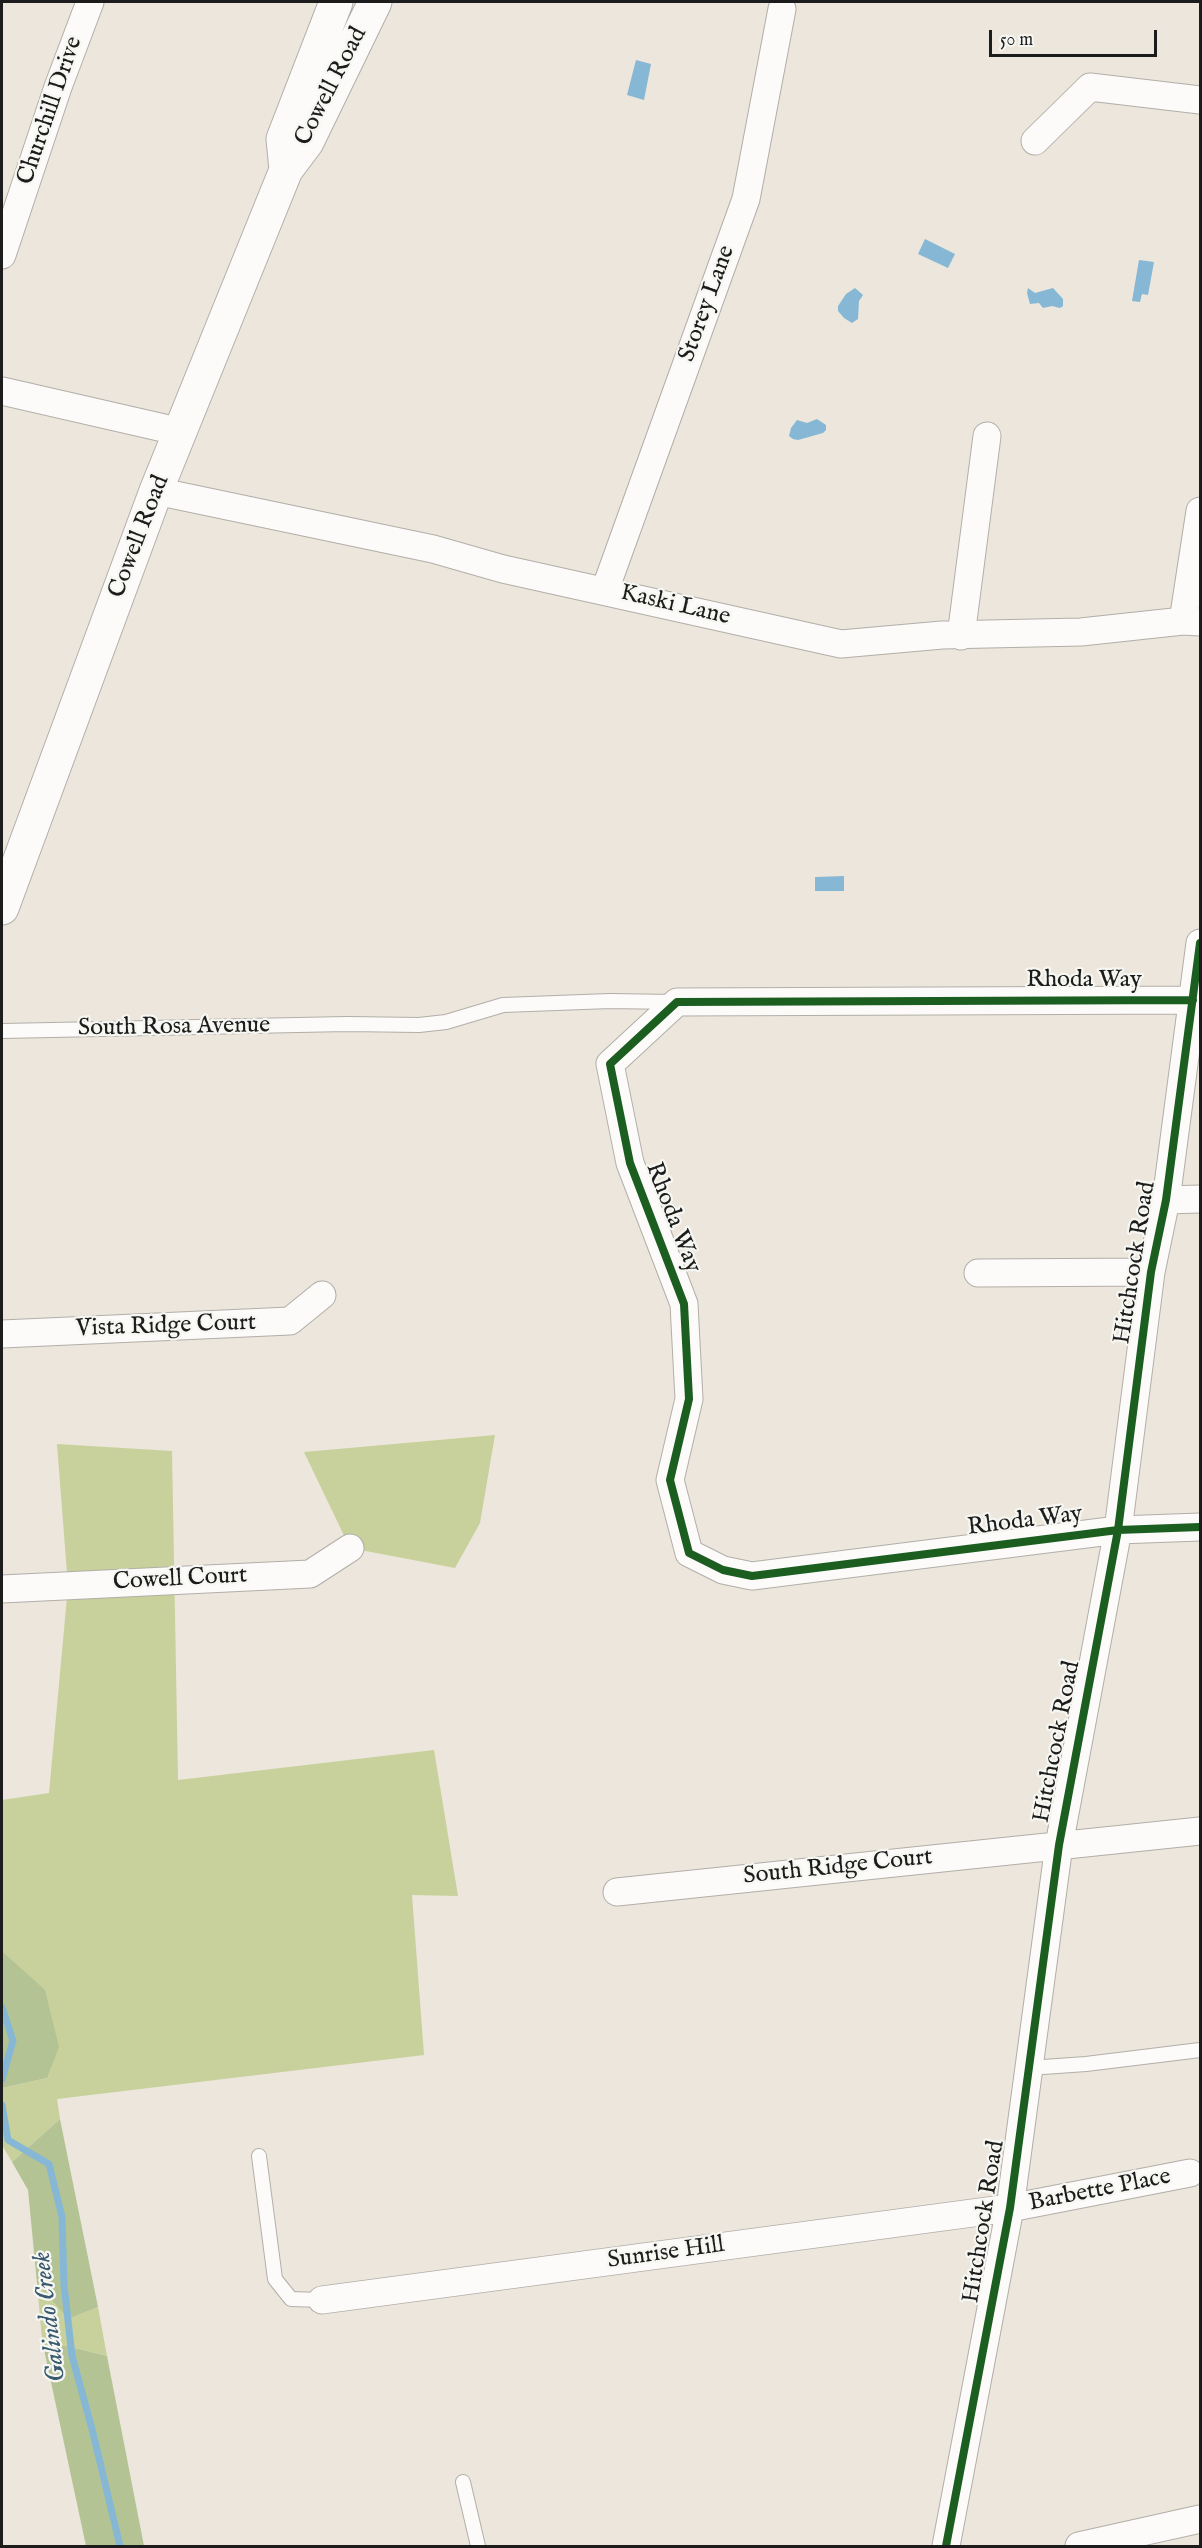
<!DOCTYPE html>
<style>
body{margin:0}
#map{position:relative;width:1202px;height:2548px;overflow:hidden;background:#ece6dc;font-family:"IM FELL English",serif}
canvas{display:block}
.frame{position:absolute;inset:0;border:3px solid #1c1c1c;pointer-events:none}
.scale{position:absolute;left:989px;top:30px;width:168px;height:27px;box-sizing:border-box;border:3px solid #1c1c1c;border-top:0;padding-left:8px;font-size:18px;line-height:21px;white-space:nowrap;color:#1c1c1c;-webkit-text-stroke:4px #f6f6f2;paint-order:stroke}
</style>
<div id="map">
<canvas width="1202" height="2548"></canvas>
<div class="frame"></div>
<div class="scale">50 m</div>
</div>
<script>
const g = document.querySelector('canvas').getContext('2d');
g.lineJoin = 'round';
function fillPath(path, color) { g.fillStyle = color; g.fill(path, 'evenodd'); }
const toPath = rows => new Path2D(rows.map(r => 'M' + r).join(''));
function strokePath(path, color, width, dash) { g.strokeStyle = color; g.lineWidth = width; g.lineCap = dash ? 'butt' : 'round'; g.setLineDash(dash || []); g.stroke(path); }
function drawText(font, color, halo, rows, align = 'center') {
  g.font = font + ' "IM FELL English",serif'; g.lineWidth = 4.5; g.setLineDash([]); g.textBaseline = 'middle'; g.strokeStyle = halo; g.fillStyle = color; for (const [text, x, y, turn = 0] of rows) {
    g.save(); g.translate(x, y); g.rotate((+turn || 0) * Math.PI / 180); g.textAlign = isNaN(turn) ? turn : align; if (halo) g.strokeText(text, 0, 0); g.fillText(text, 0, 0); g.restore();
  }
}
const green = toPath([
 [495,1435,480,1523,455,1568,350,1548,304,1452],
 [57,1444,172,1451,178,1780,434,1750,458,1896,412,1895,424,2055,57,2099,60,2119,12,2162,2,2145,2,2088,47,2078,44,1990,2,1951,2,1800,49,1793,68,1586],
 [37,2283,68,2319,98,2307,107,2356,42,2340]
]);
const forest = toPath([
 [2,1951,45,1990,59,2047,47,2078,2,2088],
 [60,2119,98,2307,68,2319,37,2283,28,2190,12,2162],
 [42,2340,107,2356,144,2546,86,2546]
]);
const water = toPath([
 [636,60,651,64,644,100,627,95],
 [925,239,955,254,948,268,918,254],
 [1139,260,1154,262,1148,295,1142,294,1140,302,1132,301],
 [855,288,863,295,859,301,858,319,852,323,844,318,838,311,838,306,846,294],
 [1028,288,1035,293,1053,288,1063,299,1063,306,1060,308,1052,306,1043,308,1039,303,1030,304,1027,293],
 [817,419,826,425,826,430,823,433,798,440,793,439,789,436,791,428,797,420,807,423],
 [844,876,844,891,815,891,815,877]
]);
const stream = toPath([
 [2,2007,13,2041,2,2079],
 [2,2105,8,2140,49,2164,62,2217,64,2285,72,2356,92,2429,120,2546]
]);
const service = toPath([
 [2,1031,347,1024,419,1025,446,1022,503,1005,610,1001,674,1002],
 [1029,2068,1086,2064,1200,2050],
 [259,2156,275,2279,291,2299,322,2300],
 [463,2482,478,2546]
]);
const minor = toPath([
 [1035,141,1090,87,1200,100],
 [2,255,58,87,90,2],
 [2,391,181,432],
 [156,491,433,549,503,569,841,644,942,635,1081,632,1183,621,1200,622],
 [605,590,746,199,782,9],
 [1183,621,1200,511],
 [961,636,987,436],
 [1193,1000,677,1002,610,1064,630,1163,684,1304,689,1399,670,1480,689,1553,723,1570,752,1576,1118,1530,1200,1527],
 [1166,1200,1200,1199],
 [978,1273,1151,1272],
 [2,1334,290,1321,322,1295],
 [2,1589,310,1574,350,1548],
 [617,1892,1200,1831],
 [322,2300,1010,2208,1190,2173],
 [946,2546,1010,2208,1059,1845,1118,1530,1151,1272,1166,1200,1200,943],
 [1079,2546,1200,2519]
]);
const tertiary = toPath([
 [286,170,283,139,336,2],
 [2,908,156,491,286,170,307,142,375,2]
]);
const cycleway = toPath([
 [1193,1000,677,1002,610,1064,630,1163,684,1304,689,1399,670,1480,689,1553,723,1570,752,1576,1118,1530,1200,1527],
 [946,2546,1010,2208,1059,1845,1118,1530,1151,1272,1166,1200,1200,943]
]);
const streetNames = [
 ["Cowell Road",332,87,-63],
 ["Churchill Drive",51,111,-71],
 ["Storey Lane",708,304,-70],
 ["Cowell Road",140,537,-69],
 ["Kaski Lane",675,606,13],
 ["Rhoda Way",1084,981],
 ["South Rosa Avenue",174,1028,-1],
 ["Rhoda Way",672,1218,69],
 ["Hitchcock Road",1136,1263,-81],
 ["Vista Ridge Court",166,1327,-2],
 ["Rhoda Way",1025,1522,-7],
 ["Cowell Court",180,1580,-3],
 ["Hitchcock Road",1058,1742,-79],
 ["South Ridge Court",838,1868,-6],
 ["Barbette Place",1100,2191,-11],
 ["Hitchcock Road",985,2222,-81],
 ["Sunrise Hill",666,2254,-8]
];
const waterNames = [
 ["Galindo Creek",51,2317,-97]
];
fillPath(green, '#c8d19b');
fillPath(forest, '#b4c394');
fillPath(water, '#86b8d5');
strokePath(stream, '#86b8d5', 7);
strokePath(service, '#b2aea8', 16);
strokePath(minor, '#b2aea8', 29);
strokePath(tertiary, '#b2aea8', 35);
strokePath(service, '#fcfbfa', 14);
strokePath(minor, '#fcfbfa', 27);
strokePath(tertiary, '#fcfbfa', 33);
strokePath(cycleway, '#1b5e20', 8);
drawText('24px', '#1c1c1c', '#f6f6f2', streetNames);
drawText('italic 26px', '#38596e', '#f6f6f2', waterNames);
</script>
